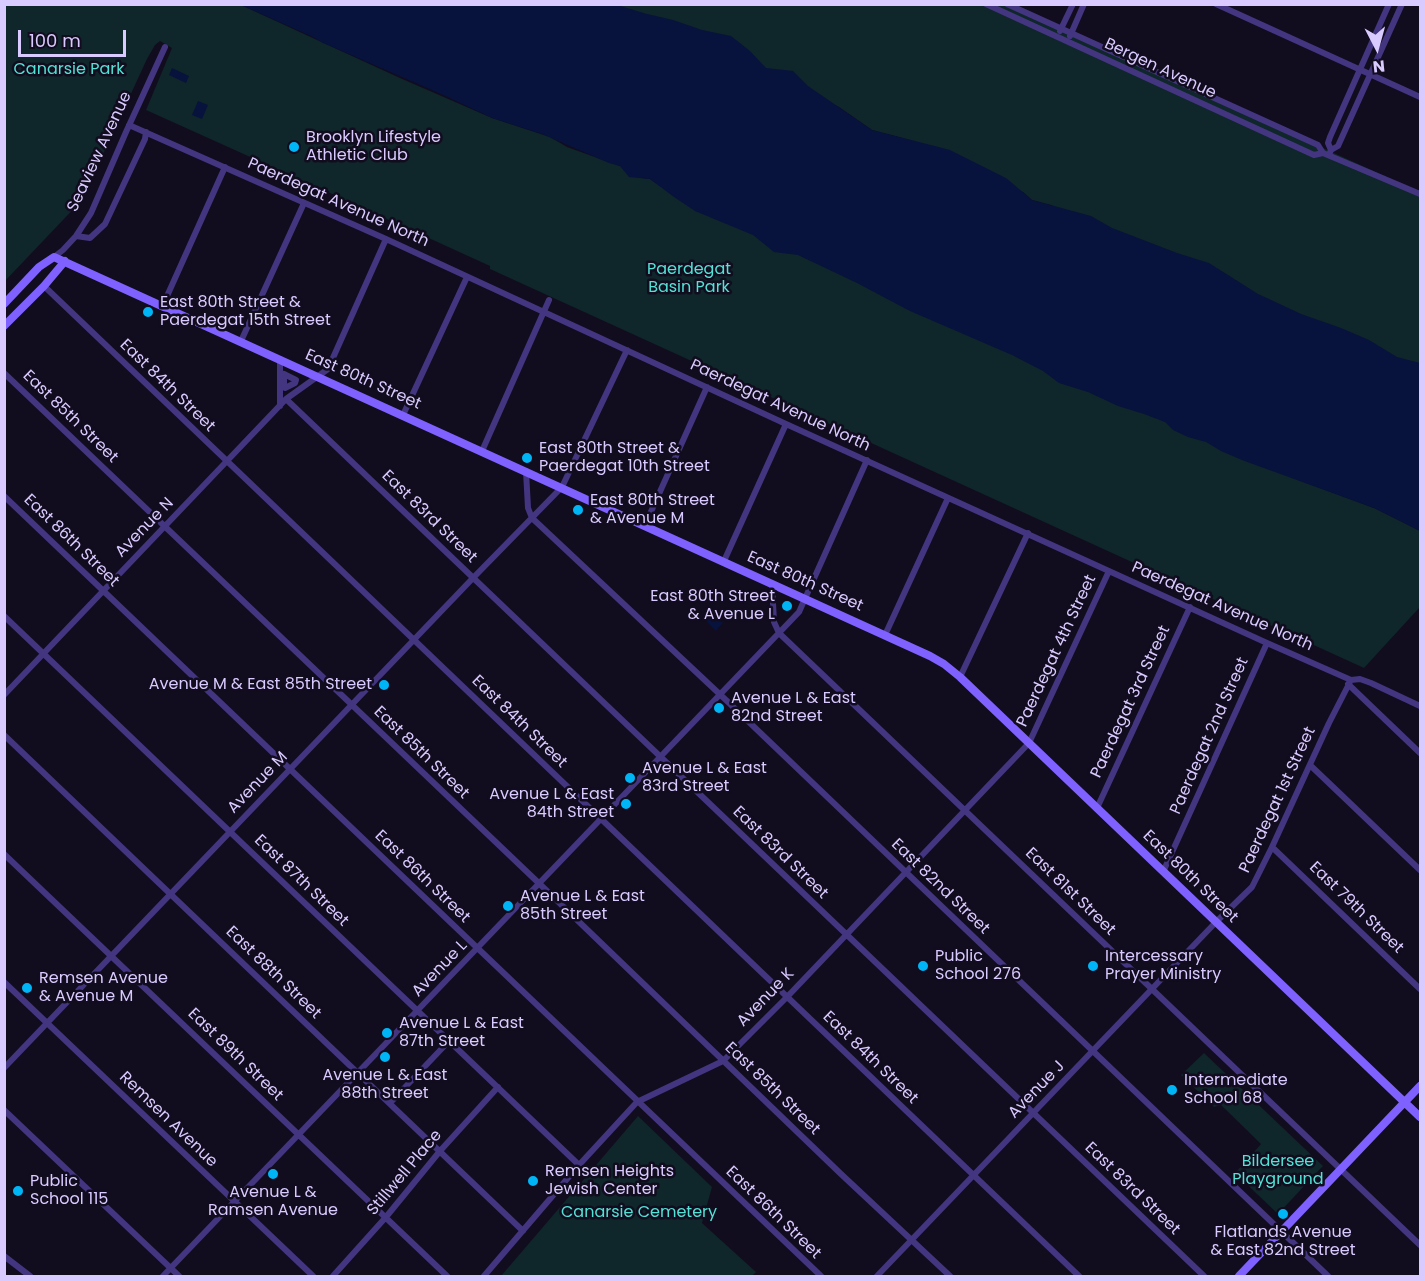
<!DOCTYPE html>
<style>
body{margin:0}
#map{position:relative;width:1425px;height:1281px;overflow:hidden;background:#120c1f;font-family:Poppins,sans-serif}
canvas{display:block}
.frame{position:absolute;inset:0;border:6px solid #d9caff;pointer-events:none}
.north{position:absolute;left:1347px;top:18px;width:60px;height:60px;-webkit-text-stroke:4px #120c1f;paint-order:stroke;rotate:174deg;font-size:16px;font-weight:700;line-height:24px;text-align:center;color:#d9caff}
.north::after{content:'';display:block;margin:auto;width:21px;height:27px;background:#d9caff;clip-path:polygon(50% 0,100% 100%,50% 72%,0 100%)}
.scale{position:absolute;left:18px;top:30px;width:108px;height:27px;box-sizing:border-box;border:3px solid #d9caff;border-top:0;padding-left:8px;font-size:18px;line-height:21px;white-space:nowrap;color:#d9caff;-webkit-text-stroke:4px #120c1f;paint-order:stroke}
</style>
<div id="map">
<canvas width="1425" height="1281"></canvas>
<div class="frame"></div>
<div class="north">N</div>
<div class="scale">100 m</div>
</div>
<script>
const g = document.querySelector('canvas').getContext('2d');
g.lineJoin = 'round';
function fillPath(path, color) { g.fillStyle = color; g.fill(path, 'evenodd'); }
const toPath = rows => new Path2D(rows.map(r => 'M' + r).join(''));
function strokePath(path, color, width, dash) { g.strokeStyle = color; g.lineWidth = width; g.lineCap = dash ? 'butt' : 'round'; g.setLineDash(dash || []); g.stroke(path); }
function drawText(font, color, halo, rows, align = 'center') {
  g.font = font + ' Poppins,sans-serif'; g.lineWidth = 5; g.setLineDash([]); g.textBaseline = 'middle'; g.strokeStyle = halo; g.fillStyle = color; for (const [text, x, y, turn = 0] of rows) {
    g.save(); g.translate(x, y); g.rotate((+turn || 0) * Math.PI / 180); g.textAlign = isNaN(turn) ? turn : align; if (halo) g.strokeText(text, 0, 0); g.fillText(text, 0, 0); g.restore();
  }
}
const green = toPath([
 [5,5,241,5,400,78,492,118,550,137,567,147,620,166,642,178,650,179,660,186,1296,479,1374,508,1420,531,1420,607,1364,668,490,269,490,266,319,188,146,110,172,48,160,41,155,45,147,59,82,200,5,281],
 [615,5,1007,5,1420,192,1420,376,1051,205,1032,200,1023,192,910,140,872,130,839,107],
 [1204,1053,1323,1166,1278,1214,1235,1173,1261,1144,1221,1105,1214,1107,1181,1075],
 [638,1116,712,1187,702,1223,756,1272,752,1276,501,1276]
]);
const water = toPath([
 [241,5,617,5,647,14,673,20,702,30,731,36,750,51,766,68,793,71,808,86,872,130,950,150,1006,178,1032,200,1091,216,1112,228,1177,253,1209,263,1258,294,1269,299,1301,314,1341,328,1369,340,1397,357,1420,363,1420,531,1374,508,1242,460,1221,451,1206,442,1188,437,1173,430,1165,422,1144,414,1118,406,1088,392,1059,383,1043,371,1012,355,910,311,857,283,798,255,774,252,753,235,695,211,674,197,650,179,629,177,620,166,609,163,542,134,492,118,441,94,321,42,313,37],
 [172,68,189,76,186,83,169,75],
 [198,101,208,105,202,119,192,115],
 [710,611,723,623,716,631,703,618]
]);
const street = toPath([
 [986,4,1314,155,1323,153],
 [1007,4,1318,145,1323,153,1420,194],
 [1216,4,1420,97],
 [1060,31,1073,4],
 [1070,36,1084,4],
 [129,125,386,239,786,424,1267,643,1351,680,1360,679,1371,683,1420,706],
 [1331,150,1328,143,1330,137,1389,4],
 [1329,155,1331,150,1338,146,1402,4],
 [76,236,90,238,105,224,145,139,146,132],
 [54,257,63,250,76,236,91,213,126,132,165,47],
 [44,286,1079,1276],
 [163,305,225,167],
 [241,341,304,203],
 [4,373,546,890,841,1174,950,1276],
 [284,374,296,380,295,383,285,388,284,387,284,374],
 [286,399,1204,1276],
 [280,406,280,359],
 [403,415,467,277],
 [482,451,549,300],
 [526,471,528,508,532,518,727,701,1328,1276],
 [4,496,821,1276],
 [645,525,707,387],
 [724,561,786,424],
 [772,584,774,622,779,633,1420,1245],
 [4,616,579,1165],
 [885,635,948,498],
 [960,677,1028,533],
 [1348,684,1420,753],
 [4,695,286,399,328,369,386,239],
 [4,735,523,1231],
 [1310,765,1420,870],
 [1097,808,1190,607],
 [1272,847,1420,989],
 [4,854,447,1276],
 [1163,872,1267,643],
 [4,982,313,1276],
 [4,1068,473,578,562,487,627,350],
 [390,1103,449,1041],
 [4,1110,179,1276],
 [4,1256,30,1276],
 [163,1276,799,612,867,460],
 [333,1276,386,1217,440,1151,498,1087],
 [484,1276,579,1165,637,1102,723,1061,787,997,1029,743,1109,571],
 [877,1276,1216,922,1252,887,1272,847,1329,723,1351,680]
]);
const secondary = toPath([
 [4,304,39,267,54,257,930,656,944,664,960,677,1420,1117],
 [4,326,44,286,65,261],
 [1239,1276,1420,1086]
]);
const markers = [
 [294,147,6,"#00b5f5"],
 [148,312,6,"#00b5f5"],
 [527,458,6,"#00b5f5"],
 [578,510,6,"#00b5f5"],
 [787,606,6,"#00b5f5"],
 [384,685,6,"#00b5f5"],
 [719,708,6,"#00b5f5"],
 [630,778,6,"#00b5f5"],
 [626,804,6,"#00b5f5"],
 [508,906,6,"#00b5f5"],
 [923,966,6,"#00b5f5"],
 [1093,966,6,"#00b5f5"],
 [27,988,6,"#00b5f5"],
 [387,1033,6,"#00b5f5"],
 [385,1057,6,"#00b5f5"],
 [1172,1090,6,"#00b5f5"],
 [273,1174,6,"#00b5f5"],
 [533,1181,6,"#00b5f5"],
 [18,1191,6,"#00b5f5"],
 [1283,1214,6,"#00b5f5"]
];
const streetNames = [
 ["Bergen Avenue",1160,69,25],
 ["Seaview Avenue",100,152,-65],
 ["Paerdegat Avenue North",338,203,24],
 ["East 80th Street",363,380,24],
 ["East 84th Street",167,386,44],
 ["Paerdegat Avenue North",780,406,25],
 ["East 85th Street",70,417,44],
 ["East 83rd Street",429,517,44],
 ["Avenue N",145,528,-46],
 ["East 86th Street",71,541,44],
 ["East 80th Street",805,582,24],
 ["Paerdegat Avenue North",1222,607,24],
 ["Paerdegat 4th Street",1057,651,-65],
 ["Paerdegat 3rd Street",1131,702,-65],
 ["East 84th Street",519,722,44],
 ["Paerdegat 2nd Street",1210,736,-66],
 ["East 85th Street",421,753,44],
 ["Avenue M",258,783,-46],
 ["Paerdegat 1st Street",1278,800,-65],
 ["East 83rd Street",780,853,44],
 ["East 86th Street",422,877,44],
 ["East 80th Street",1190,877,44],
 ["East 87th Street",301,881,44],
 ["East 82nd Street",940,887,44],
 ["East 81st Street",1070,892,44],
 ["East 79th Street",1356,908,44],
 ["Avenue L",440,969,-46],
 ["East 88th Street",273,973,44],
 ["Avenue K",766,998,-46],
 ["East 89th Street",235,1055,44],
 ["East 84th Street",870,1058,44],
 ["East 85th Street",772,1089,44],
 ["Avenue J",1037,1090,-46],
 ["Remsen Avenue",168,1120,44],
 ["Stillwell Place",405,1173,-50],
 ["East 83rd Street",1132,1189,44],
 ["East 86th Street",773,1213,44]
];
const parkNames = [
 ["Canarsie Park",69,70],
 ["Paerdegat",689,270],
 ["Basin Park",689,288],
 ["Bildersee",1278,1162],
 ["Playground",1278,1180],
 ["Canarsie Cemetery",639,1213]
];
const poiNames = [
 ["Brooklyn Lifestyle",306,138],
 ["Athletic Club",306,156],
 ["East 80th Street &",160,303],
 ["Paerdegat 15th Street",160,321],
 ["East 80th Street &",539,449],
 ["Paerdegat 10th Street",539,467],
 ["East 80th Street",590,501],
 ["& Avenue M",590,519],
 ["East 80th Street",775,597,"right"],
 ["& Avenue L",775,615,"right"],
 ["Avenue M & East 85th Street",372,685,"right"],
 ["Avenue L & East",731,699],
 ["82nd Street",731,717],
 ["Avenue L & East",642,769],
 ["83rd Street",642,787],
 ["Avenue L & East",614,795,"right"],
 ["84th Street",614,813,"right"],
 ["Avenue L & East",520,897],
 ["85th Street",520,915],
 ["Public",935,957],
 ["School 276",935,975],
 ["Intercessary",1105,957],
 ["Prayer Ministry",1105,975],
 ["Remsen Avenue",39,979],
 ["& Avenue M",39,997],
 ["Avenue L & East",399,1024],
 ["87th Street",399,1042],
 ["Avenue L & East",385,1076,"center"],
 ["88th Street",385,1094,"center"],
 ["Intermediate",1184,1081],
 ["School 68",1184,1099],
 ["Remsen Heights",545,1172],
 ["Jewish Center",545,1190],
 ["Public",30,1182],
 ["School 115",30,1200],
 ["Avenue L &",273,1193,"center"],
 ["Ramsen Avenue",273,1211,"center"],
 ["Flatlands Avenue",1283,1233,"center"],
 ["& East 82nd Street",1283,1251,"center"]
];
fillPath(green, '#0f262a');
fillPath(water, '#07123d');
strokePath(street, '#443580', 6);
strokePath(secondary, '#7e61ff', 8);
for (const [x, y, r, color] of markers) { const dot = new Path2D(); dot.arc(x, y, r, 0, 2 * Math.PI); g.fillStyle = color; g.fill(dot); strokePath(dot, '#120c1f', 2); }
drawText('16px', '#d9caff', '#120c1f', streetNames);
drawText('16px', '#53e2d5', '#120c1f', parkNames);
drawText('16px', '#d9caff', '#120c1f', poiNames, 'left');
</script>
